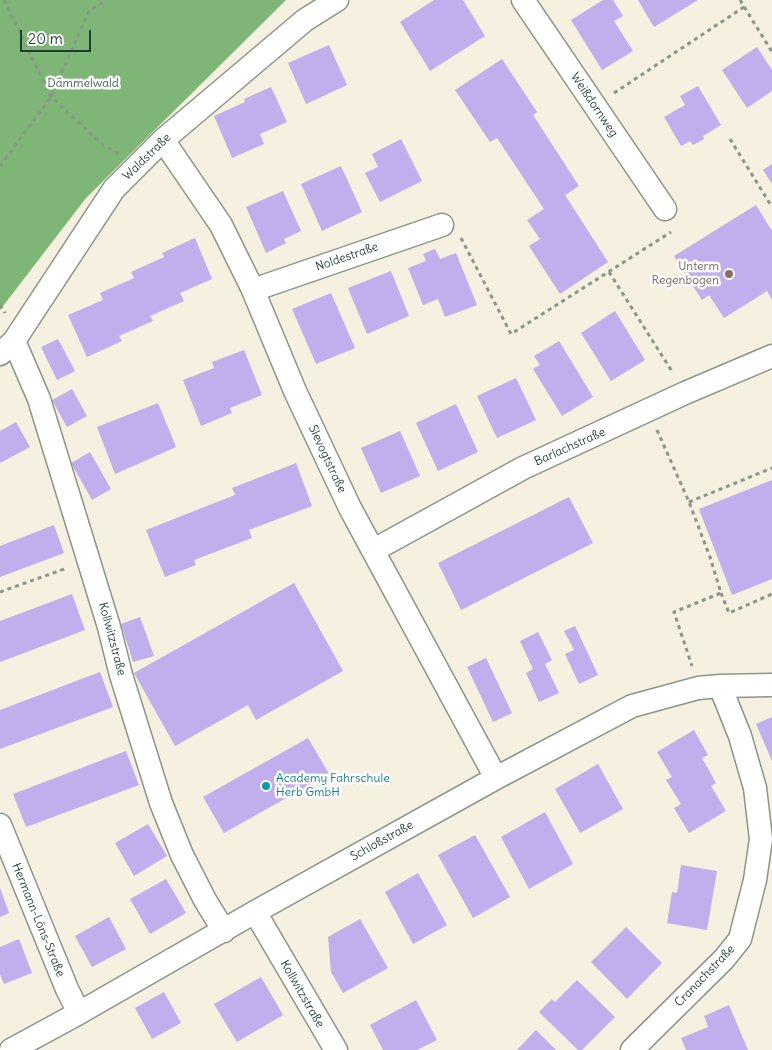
<!DOCTYPE html>
<meta charset="utf-8">
<style>
body{margin:0}
#map{position:relative;width:772px;height:1050px;overflow:hidden;background:#f5f0df;font-family:Delius,sans-serif}
canvas{display:block}
.scale{position:absolute;left:20px;top:30px;width:71px;height:22px;box-sizing:border-box;border:2px solid #1f3d34;border-top:0;padding-left:6px;font-size:15px;line-height:18px;white-space:nowrap;color:#1f3d34;-webkit-text-stroke:4px #fff;paint-order:stroke}
</style>
<div id="map">
<canvas width="772" height="1050"></canvas>
<div class="scale">20 m</div>
</div>
<script>
const g = document.querySelector('canvas').getContext('2d');
g.lineJoin = 'round';
function fillPath(path, color) { g.fillStyle = color; g.fill(path, 'evenodd'); }
const toPath = rows => new Path2D(rows.map(r => 'M' + r).join(''));
function strokePath(path, color, width, dash) { g.strokeStyle = color; g.lineWidth = width; g.lineCap = dash ? 'butt' : 'round'; g.setLineDash(dash || []); g.stroke(path); }
function drawText(font, color, halo, rows, align = 'center') {
  g.font = font + ' Delius,sans-serif'; g.lineWidth = 5; g.setLineDash([]); g.textBaseline = 'middle'; g.strokeStyle = halo; g.fillStyle = color; for (const [text, x, y, turn = 0] of rows) {
    g.save(); g.translate(x, y); g.rotate((+turn || 0) * Math.PI / 180); g.textAlign = isNaN(turn) ? turn : align; if (halo) g.strokeText(text, 0, 0); g.fillText(text, 0, 0); g.restore();
  }
}
const forest = toPath([
 [0,0,286,0,86,198,0,310]
]);
const building = toPath([
 [434,0,463,0,485,36,430,71,400,22],
 [603,0,613,0,623,16,614,21,633,51,602,70,571,20],
 [638,0,698,0,654,27],
 [329,45,347,85,306,104,288,63],
 [757,47,772,70,772,91,747,108,722,70],
 [502,59,537,112,533,115,579,186,565,195,608,262,560,294,529,246,540,239,527,220,544,209,497,138,490,142,455,90],
 [698,86,721,125,703,136,704,139,693,145,690,141,681,146,664,117,685,105,680,96],
 [271,87,287,122,260,134,264,144,232,158,214,116,245,102,244,99],
 [401,139,422,181,380,202,365,173,378,167,372,154],
 [772,164,772,184,763,170],
 [341,166,362,212,322,231,301,184],
 [283,191,301,231,284,239,286,243,266,253,246,207],
 [756,205,772,231,772,300,767,291,724,318,709,295,702,300,674,256],
 [195,238,212,279,180,293,184,301,150,316,153,321,119,336,122,341,87,357,68,315,103,300,100,293,134,278,131,272,164,257,162,253],
 [435,249,440,259,456,253,477,305,445,317,438,299,423,305,408,268,426,261,423,254],
 [391,271,409,316,367,334,348,288],
 [331,293,355,348,316,364,292,309],
 [615,311,645,360,611,381,581,333],
 [58,339,75,371,57,380,41,347],
 [559,341,593,397,562,416,533,369,540,365,534,356],
 [244,350,262,395,230,408,232,413,201,426,183,380,214,368,212,362],
 [516,378,536,420,497,438,477,396],
 [72,389,87,416,67,427,52,400],
 [158,403,176,447,115,474,97,427],
 [456,404,478,452,438,471,416,423],
 [16,422,30,447,0,463,0,431],
 [400,431,420,476,381,493,361,448],
 [90,452,111,489,92,500,71,463],
 [296,463,312,506,249,530,252,538,194,560,196,565,165,577,146,530,235,495,232,488],
 [772,480,772,579,732,595,699,509],
 [569,497,593,543,461,610,438,563],
 [54,525,64,553,0,577,0,546],
 [294,583,343,671,256,720,248,705,175,746,134,673],
 [72,594,85,630,0,662,0,621],
 [140,617,154,656,133,662,121,624],
 [575,626,598,675,579,684,565,654,574,650,564,631],
 [538,632,552,660,545,664,559,693,539,702,526,673,533,669,520,641],
 [486,658,512,713,493,722,467,667],
 [100,672,113,707,0,749,0,710],
 [772,717,772,761,756,724],
 [694,730,708,755,702,758,716,783,711,786,726,811,689,833,674,808,681,804,666,780,672,777,657,752],
 [308,738,329,774,224,833,203,797],
 [126,751,139,785,26,827,13,794],
 [598,764,623,809,580,833,555,789],
 [545,812,573,864,529,889,501,837],
 [148,824,167,856,134,876,115,843],
 [475,835,510,897,473,918,438,855],
 [681,865,717,871,707,930,667,923,672,892,677,893],
 [418,873,447,925,413,944,385,892],
 [166,879,186,913,150,934,130,899],
 [0,888,9,913,0,917],
 [109,917,126,949,92,967,75,936],
 [360,919,388,968,343,993,331,972,328,937],
 [626,927,662,963,627,999,591,962],
 [19,939,32,973,4,984,0,974,0,947],
 [261,977,283,1015,237,1042,214,1004],
 [577,980,615,1017,582,1050,578,1050,539,1012,552,999,555,1002],
 [164,992,181,1023,152,1039,135,1008],
 [416,1000,437,1040,417,1050,383,1050,370,1025],
 [729,1005,748,1050,686,1050,681,1038,708,1027,704,1016],
 [536,1030,556,1050,517,1050]
]);
const path = toPath([
 [4,0,51,97,103,145,119,154],
 [740,0,772,52],
 [614,93,744,7],
 [730,139,772,207],
 [0,166,51,97,89,11,106,0],
 [461,238,511,334,671,232],
 [609,272,673,373],
 [0,305,5,313],
 [657,430,689,502,710,557,721,593,674,612,692,666],
 [689,502,772,468],
 [0,592,67,568],
 [721,593,729,613,772,594]
]);
const street = toPath([
 [523,0,665,209],
 [163,140,221,225,253,290,295,391,350,508,496,778],
 [253,290,442,225],
 [14,341,39,399,109,627,121,675,161,803,182,855,205,900,224,931],
 [0,354,14,341,114,189,163,140,305,20,337,0],
 [374,550,523,468,685,393,772,356],
 [0,825,67,989,79,1013],
 [255,912,336,1050],
 [11,1050,79,1013,255,912,496,778,632,706,698,688,720,686,772,685],
 [632,1050,724,959,740,939,755,880,761,839,755,788,740,736,720,686]
]);
const markers = [
 [729,274,5,"#8d6e63"],
 [266,786,5,"#0f9aa8"]
];
const parkNames = [
 ["Dämmelwald",83,84]
];
const streetNames = [
 ["Weißdornweg",594,105,56],
 ["Waldstraße",147,157,-44],
 ["Noldestraße",347,257,-19],
 ["Barlachstraße",570,447,-24],
 ["Slevogtstraße",327,459,65],
 ["Kollwitzstraße",112,639,75],
 ["Schloßstraße",382,841,-29],
 ["Hermann-Löns-Straße",38,920,68],
 ["Cranachstraße",705,976,-46],
 ["Kollwitzstraße",302,994,60]
];
const educationNames = [
 ["Unterm",719,267],
 ["Regenbogen",719,281]
];
const cultureNames = [
 ["Academy Fahrschule",276,779],
 ["Herb GmbH",276,793]
];
fillPath(forest, '#7eb775');
fillPath(building, '#c0afec');
strokePath(street, '#8a968a', 25);
strokePath(path, '#8a968a', 3, [4, 4]);
strokePath(street, '#fff', 22);
for (const [x, y, r, color] of markers) { const dot = new Path2D(); dot.arc(x, y, r, 0, 2 * Math.PI); g.fillStyle = color; g.fill(dot); strokePath(dot, '#fff', 2); }
drawText('12px', '#3f6349', '#fff', parkNames);
drawText('12px', '#1f3d34', '#fff', streetNames);
drawText('12px', '#785e54', '#fff', educationNames, 'right');
drawText('12px', '#0d838f', '#fff', cultureNames, 'left');
</script>
